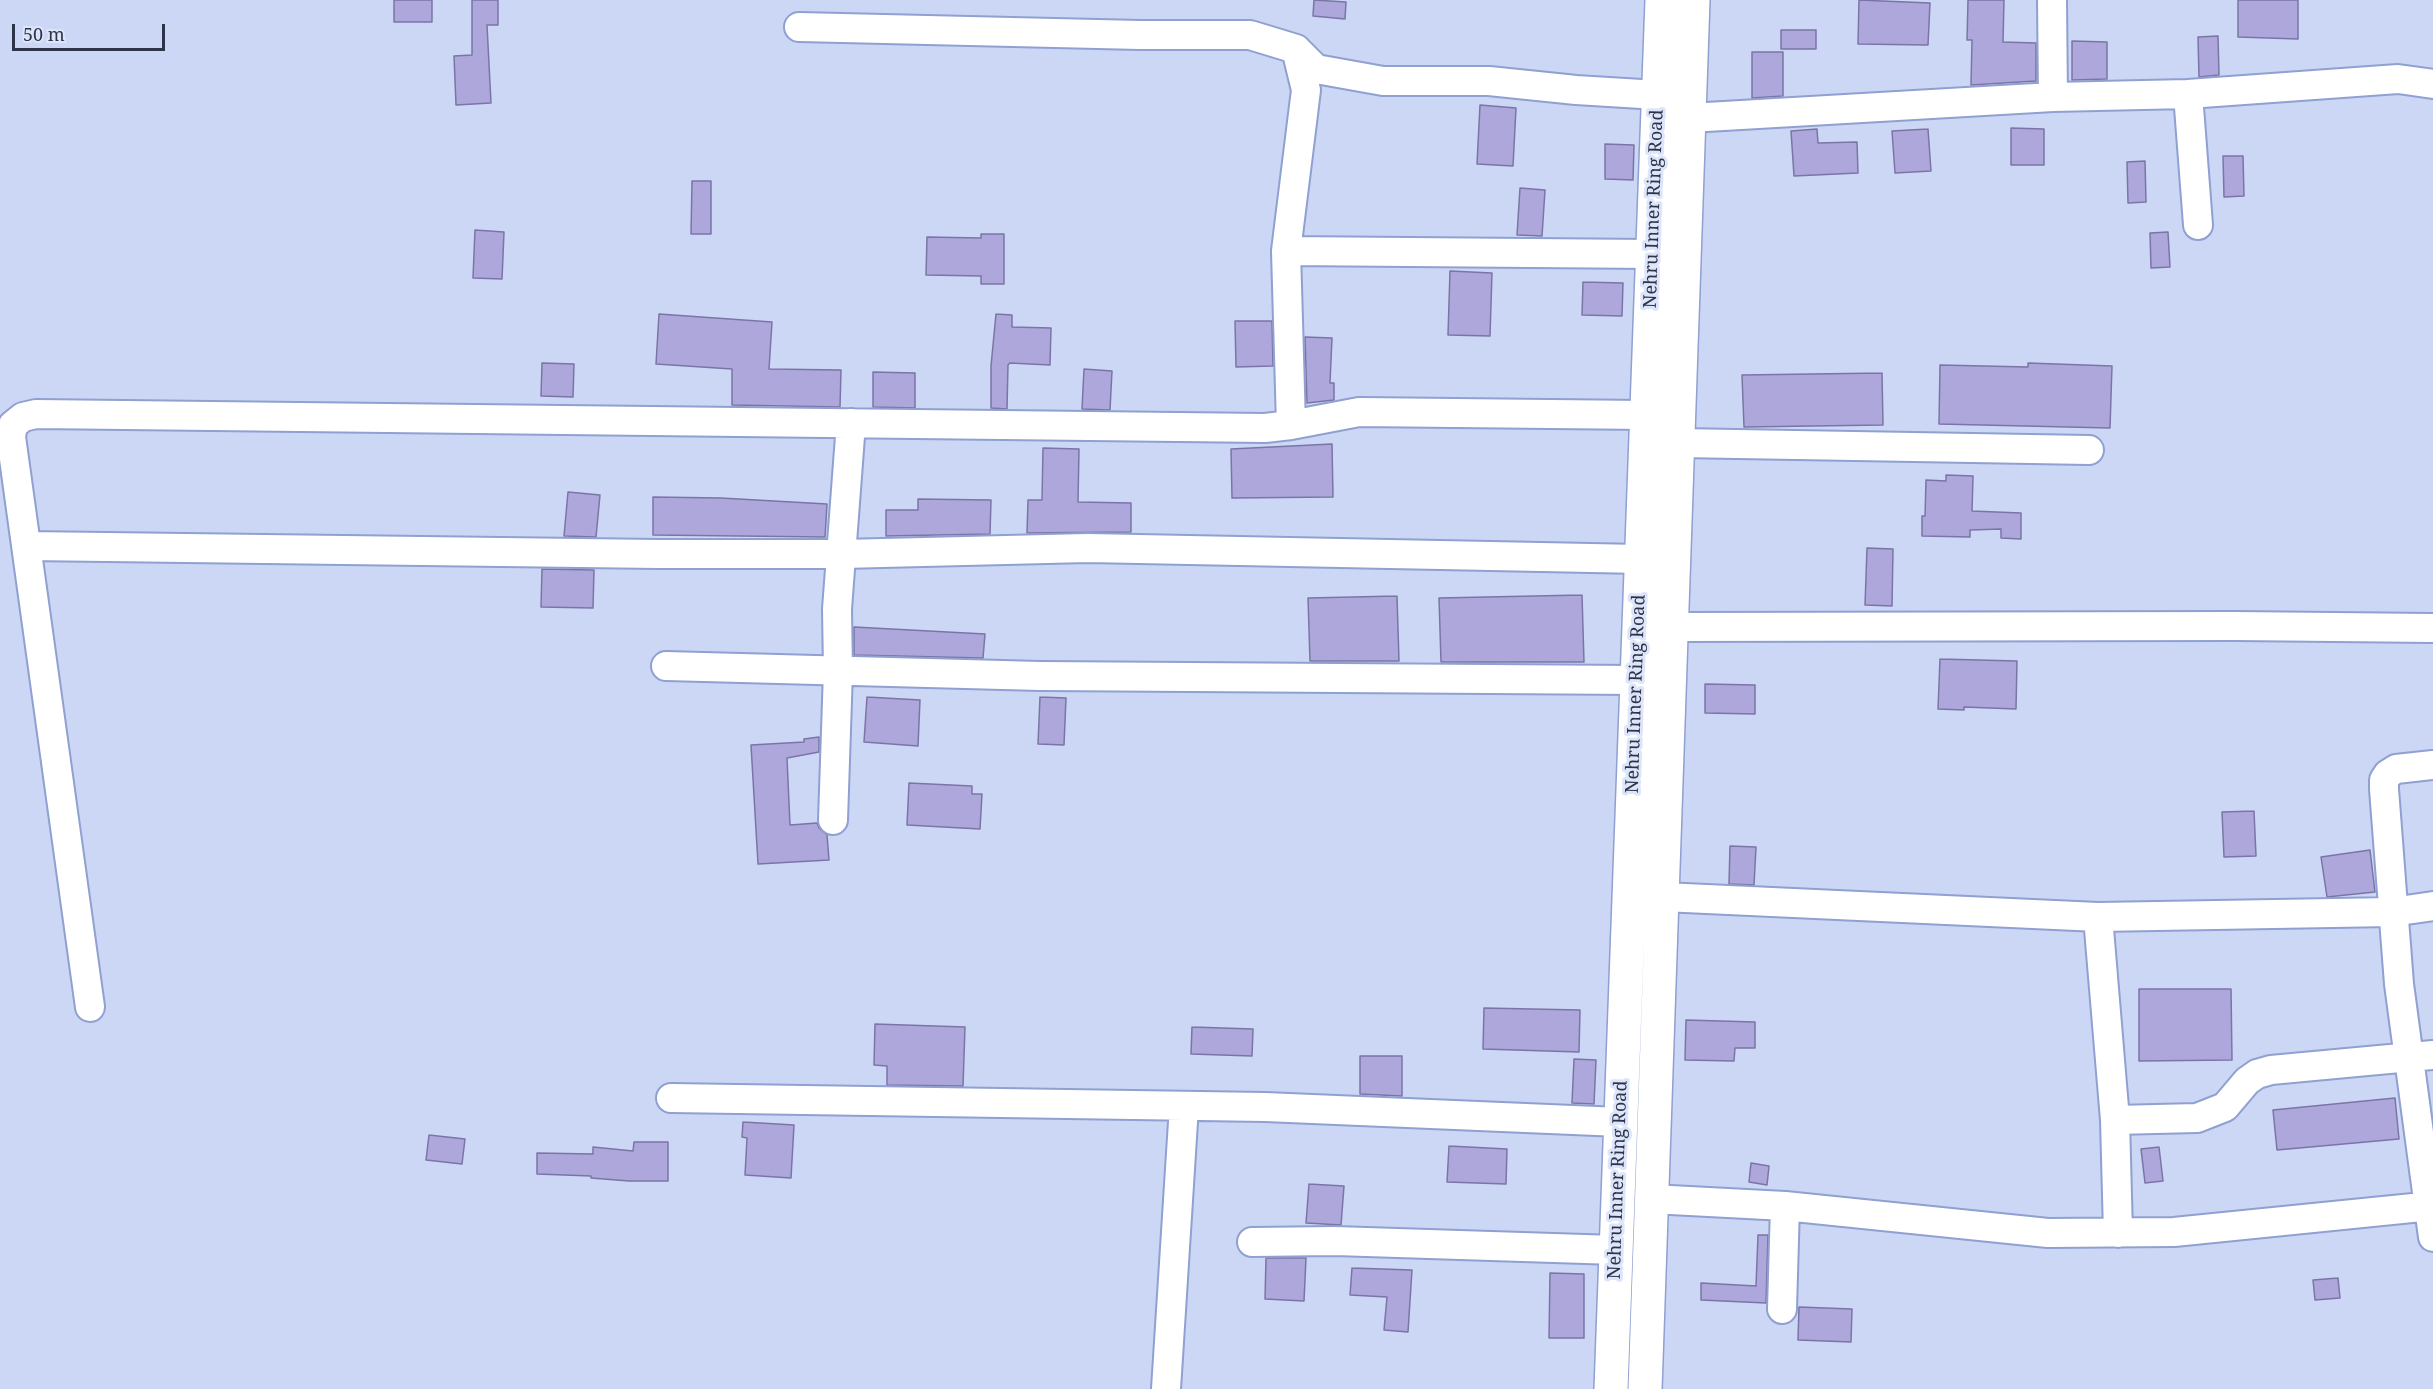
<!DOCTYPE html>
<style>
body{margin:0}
#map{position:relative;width:2433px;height:1389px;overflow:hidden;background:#ccd7f6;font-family:"Noto Serif",serif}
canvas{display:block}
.scale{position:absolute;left:12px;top:24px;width:153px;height:27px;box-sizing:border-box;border:3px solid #2d3449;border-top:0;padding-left:8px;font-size:18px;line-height:21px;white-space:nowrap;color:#2d3449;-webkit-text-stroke:4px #dde5fa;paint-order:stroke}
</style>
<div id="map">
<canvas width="2433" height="1389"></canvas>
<div class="scale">50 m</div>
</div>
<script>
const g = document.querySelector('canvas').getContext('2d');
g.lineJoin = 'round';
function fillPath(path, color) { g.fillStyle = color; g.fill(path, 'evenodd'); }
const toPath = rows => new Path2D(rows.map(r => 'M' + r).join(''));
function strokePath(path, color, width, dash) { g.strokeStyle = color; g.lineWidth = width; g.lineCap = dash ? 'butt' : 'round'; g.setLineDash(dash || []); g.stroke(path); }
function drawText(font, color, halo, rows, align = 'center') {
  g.font = font + ' "Noto Serif",serif'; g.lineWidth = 6; g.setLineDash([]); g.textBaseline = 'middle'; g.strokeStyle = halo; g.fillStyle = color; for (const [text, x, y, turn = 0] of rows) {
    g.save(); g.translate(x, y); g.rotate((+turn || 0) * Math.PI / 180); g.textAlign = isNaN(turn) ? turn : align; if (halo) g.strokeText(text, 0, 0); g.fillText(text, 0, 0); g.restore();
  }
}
const building = toPath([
 [394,0,432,0,432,22,394,22,394,0],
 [472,0,498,0,498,25,487,25,491,103,456,105,454,56,472,55,472,0],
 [1314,0,1346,2,1345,19,1313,16,1314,0],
 [1859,0,1930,3,1928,45,1858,44,1859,0],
 [1968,0,2004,0,2003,42,2036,43,2036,81,1971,85,1972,40,1967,40,1968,0],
 [2238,0,2298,0,2298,39,2238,37,2238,0],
 [1781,30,1816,30,1816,49,1781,49,1781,30],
 [2218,36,2219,75,2199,77,2198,37,2218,36],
 [2072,41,2107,42,2107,79,2072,80,2072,41],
 [1752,52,1783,52,1783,96,1752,98,1752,52],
 [1480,105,1516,108,1513,166,1477,164,1480,105],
 [2011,128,2044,129,2044,165,2011,165,2011,128],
 [1817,129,1818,143,1857,142,1858,173,1794,176,1791,131,1817,129],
 [1928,129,1931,171,1895,173,1892,131,1928,129],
 [1605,144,1634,145,1633,180,1605,179,1605,144],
 [2223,156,2243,156,2244,196,2224,197,2223,156],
 [2145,161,2146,202,2128,203,2127,162,2145,161],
 [692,181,711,181,711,234,691,234,692,181],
 [1520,188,1545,190,1542,236,1517,235,1520,188],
 [475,230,504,232,502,279,473,278,475,230],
 [2168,232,2170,267,2151,268,2150,233,2168,232],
 [981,234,1004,234,1004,284,981,284,981,276,926,275,927,237,981,238,981,234],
 [1450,271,1492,273,1490,336,1448,335,1450,271],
 [1583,282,1623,283,1622,316,1582,315,1583,282],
 [659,314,772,322,769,369,841,370,840,407,732,405,732,369,656,364,659,314],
 [996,314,1012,315,1012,327,1051,328,1050,365,1010,363,1008,365,1007,409,991,408,991,366,996,314],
 [1235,321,1272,321,1273,366,1236,367,1235,321],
 [1305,337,1332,338,1330,383,1334,383,1334,400,1307,403,1305,337],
 [542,363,574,364,573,397,541,396,542,363],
 [2028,363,2112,366,2110,428,1939,424,1940,365,2028,367,2028,363],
 [1084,369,1112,371,1110,410,1082,409,1084,369],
 [873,372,915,373,915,408,873,407,873,372],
 [1882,373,1883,425,1744,427,1742,375,1882,373],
 [1332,444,1333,497,1232,498,1231,449,1332,444],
 [1043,448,1079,449,1078,502,1131,503,1131,532,1027,533,1028,500,1042,500,1043,448],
 [1946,475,1973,476,1972,511,2021,513,2021,539,2001,538,2001,529,1970,530,1970,537,1922,536,1922,516,1925,516,1926,480,1946,481,1946,475],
 [568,492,600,495,596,537,564,536,568,492],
 [653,497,721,498,827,504,825,537,653,535,653,497],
 [918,499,991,500,990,534,886,536,886,510,918,510,918,499],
 [1867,548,1893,549,1892,606,1865,605,1867,548],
 [542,569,594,570,593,608,541,607,542,569],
 [1582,595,1584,662,1441,662,1439,598,1582,595],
 [1397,596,1399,661,1310,661,1308,598,1397,596],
 [854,627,985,634,983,658,854,655,854,627],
 [1940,659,2017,661,2016,709,1964,707,1964,710,1938,709,1940,659],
 [1705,684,1755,685,1755,714,1705,713,1705,684],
 [867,697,920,700,918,746,864,742,867,697],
 [1040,697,1066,698,1064,745,1038,744,1040,697],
 [819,737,819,752,787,758,790,825,817,823,819,828,827,835,829,860,758,864,751,745,804,742,804,739,819,737],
 [909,783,972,786,972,794,982,794,980,829,907,825,909,783],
 [2254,811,2256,856,2224,857,2222,812,2254,811],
 [1730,846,1756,847,1754,885,1729,884,1730,846],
 [2370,850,2375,892,2327,897,2321,857,2370,850],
 [2139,989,2231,989,2232,1060,2139,1061,2139,989],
 [1484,1008,1580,1010,1579,1052,1483,1049,1484,1008],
 [1686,1020,1755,1022,1755,1048,1735,1048,1734,1061,1685,1060,1686,1020],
 [875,1024,965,1027,963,1086,887,1085,887,1066,874,1065,875,1024],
 [1192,1027,1253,1029,1252,1056,1191,1054,1192,1027],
 [1360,1056,1402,1056,1402,1096,1360,1094,1360,1056],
 [1574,1059,1596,1060,1594,1104,1572,1103,1574,1059],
 [2395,1098,2399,1139,2277,1150,2273,1110,2395,1098],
 [743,1122,794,1125,791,1178,745,1175,747,1138,742,1137,743,1122],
 [429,1135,465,1139,462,1164,426,1160,429,1135],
 [634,1142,668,1142,668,1181,629,1181,591,1178,591,1176,537,1174,537,1153,593,1154,593,1147,633,1151,634,1142],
 [1449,1146,1507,1149,1506,1184,1447,1182,1449,1146],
 [2159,1147,2163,1181,2145,1183,2141,1149,2159,1147],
 [1751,1163,1769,1166,1767,1185,1749,1182,1751,1163],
 [1309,1184,1344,1186,1341,1225,1306,1223,1309,1184],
 [1758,1235,1768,1235,1766,1303,1701,1300,1701,1283,1756,1286,1758,1235],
 [1266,1258,1306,1258,1304,1301,1265,1299,1266,1258],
 [1352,1268,1412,1270,1408,1332,1384,1330,1387,1297,1350,1295,1352,1268],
 [1550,1273,1584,1274,1584,1338,1549,1338,1550,1273],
 [2338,1278,2340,1298,2315,1300,2313,1280,2338,1278],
 [1799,1307,1852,1309,1851,1342,1798,1340,1799,1307]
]);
const minor = toPath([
 [2052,0,2053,97],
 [799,27,1140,35,1250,35,1296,49,1306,90,1286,251,1291,425],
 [1296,49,1316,69,1383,81,1489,81,1576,90,1658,95],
 [2188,94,2198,225],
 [1689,118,2053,97,2188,94,2398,79,2433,84],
 [1286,251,1652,254],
 [1678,443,2089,450],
 [27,546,659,554,842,554,1088,548,1641,559],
 [1672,627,2235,626,2433,628],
 [666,666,1040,676,1637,680],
 [2433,765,2396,769,2388,774,2384,780,2384,789,2399,984,2433,1237],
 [833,820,838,671,837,609,851,423],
 [1663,897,2098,917,2392,912,2433,906],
 [2098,917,2115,1120,2118,1233],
 [90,1007,11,437,13,425,23,417,36,414,1265,428,1291,425,1359,412,1646,415],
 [671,1098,1265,1107,1620,1122],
 [2115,1120,2197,1118,2225,1107,2247,1081,2257,1074,2271,1070,2433,1055],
 [1651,1199,1785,1206,2048,1233,2174,1232,2433,1206],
 [1252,1242,1335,1241,1616,1250],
 [1782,1309,1785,1206],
 [1166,1389,1184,1106]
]);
const major = toPath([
 [1611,1389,1662,0],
 [1645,1389,1693,0]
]);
const streetNames = [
 ["Nehru Inner Ring Road",1654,209,-88],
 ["Nehru Inner Ring Road",1636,694,-88],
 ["Nehru Inner Ring Road",1618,1180,-88]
];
fillPath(building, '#ada7db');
strokePath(building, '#7b75a6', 1.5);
strokePath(minor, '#8fa0d1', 32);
strokePath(major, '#8fa0d1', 36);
strokePath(minor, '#fff', 28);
strokePath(major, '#fff', 33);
drawText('18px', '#2d3449', '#dde5fa', streetNames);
</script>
